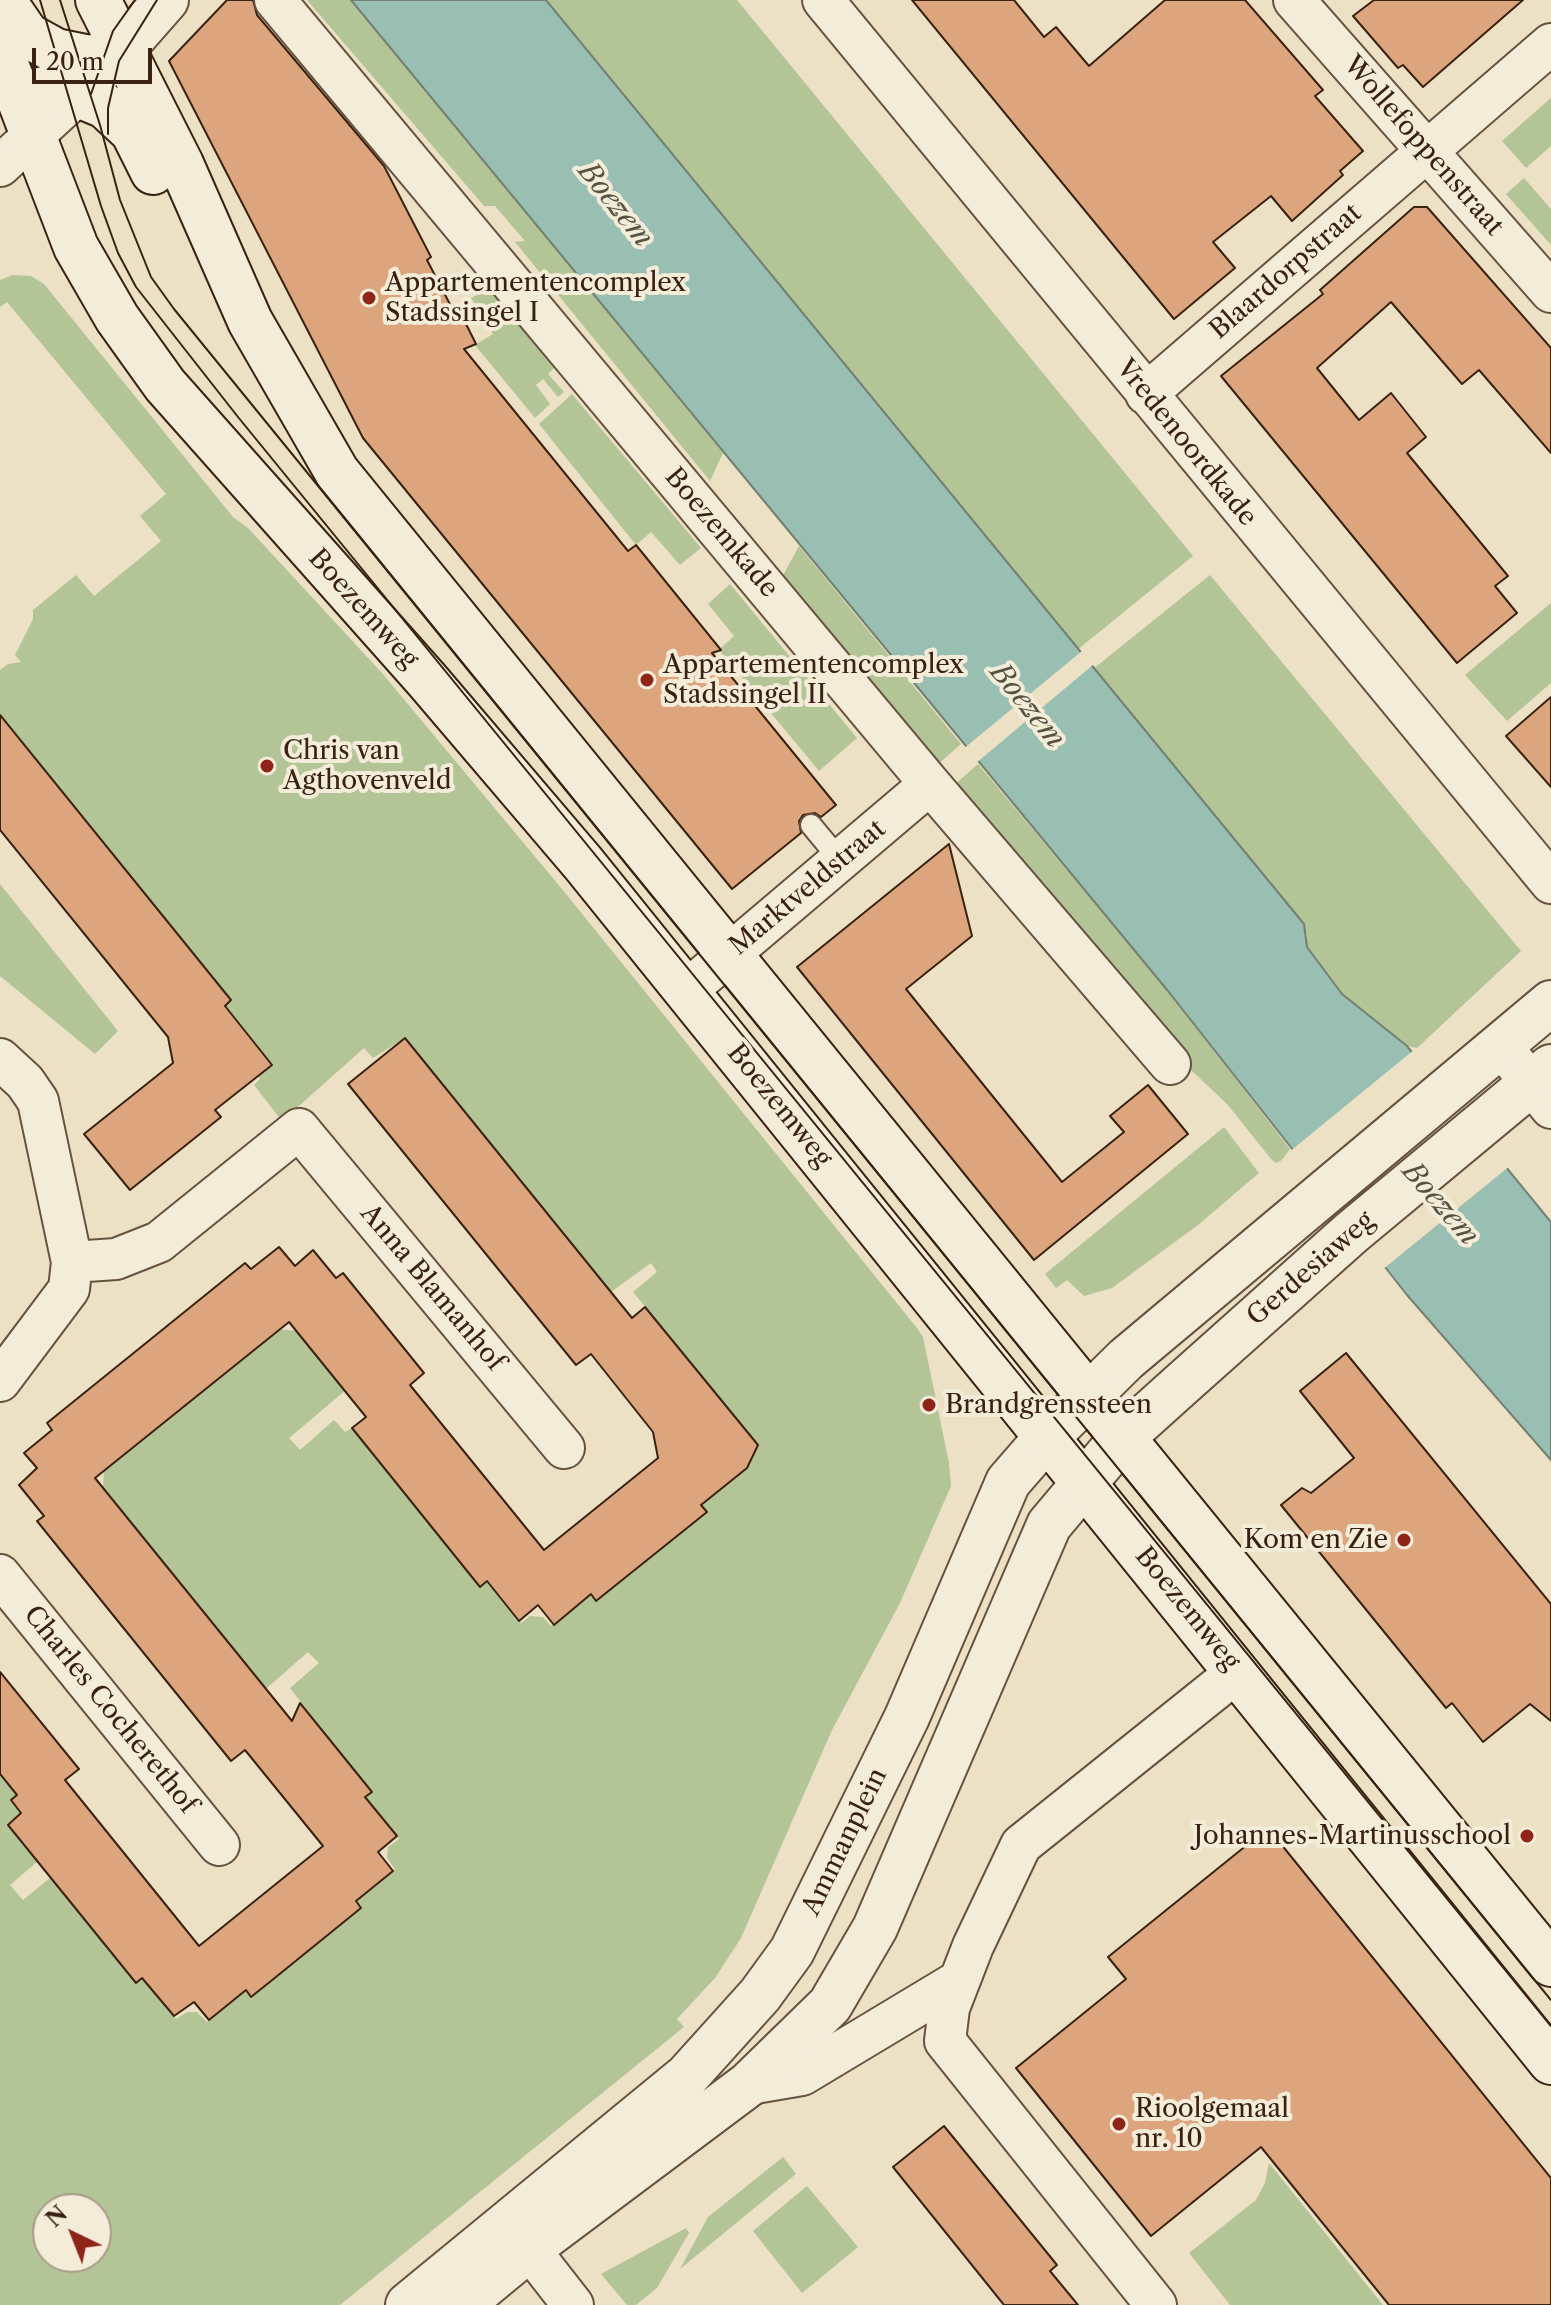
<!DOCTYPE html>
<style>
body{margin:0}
#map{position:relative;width:1551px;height:2305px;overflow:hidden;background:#ece1c4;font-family:"Libre Caslon Text",serif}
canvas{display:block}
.north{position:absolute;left:32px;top:2193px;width:80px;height:80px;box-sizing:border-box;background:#f3ecd9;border:2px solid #a99b89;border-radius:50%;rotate:317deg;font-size:22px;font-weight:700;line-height:32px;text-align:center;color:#3a2211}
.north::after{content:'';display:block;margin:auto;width:28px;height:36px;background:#8f2418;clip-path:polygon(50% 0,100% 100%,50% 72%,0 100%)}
.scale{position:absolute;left:32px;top:48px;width:120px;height:36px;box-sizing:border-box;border:4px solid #3a2211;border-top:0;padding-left:10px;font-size:24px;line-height:28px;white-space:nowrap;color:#3a2211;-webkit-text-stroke:6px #f3ecd9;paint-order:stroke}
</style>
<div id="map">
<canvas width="1551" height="2305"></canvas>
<div class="north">N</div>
<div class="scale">20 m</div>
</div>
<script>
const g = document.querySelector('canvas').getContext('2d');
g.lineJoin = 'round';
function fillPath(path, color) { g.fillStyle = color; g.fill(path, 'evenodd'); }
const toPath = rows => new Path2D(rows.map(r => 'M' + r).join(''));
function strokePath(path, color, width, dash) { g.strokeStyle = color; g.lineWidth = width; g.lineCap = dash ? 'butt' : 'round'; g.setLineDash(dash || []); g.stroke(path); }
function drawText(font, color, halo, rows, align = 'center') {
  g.font = font + ' "Libre Caslon Text",serif'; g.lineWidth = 8; g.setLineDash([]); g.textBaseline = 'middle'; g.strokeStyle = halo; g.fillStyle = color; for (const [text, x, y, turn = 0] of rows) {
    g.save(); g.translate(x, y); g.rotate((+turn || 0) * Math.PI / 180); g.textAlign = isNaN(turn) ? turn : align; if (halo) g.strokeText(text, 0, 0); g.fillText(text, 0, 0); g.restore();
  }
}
const green = toPath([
 [307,0,351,0,723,453,710,481,515,242,525,241,495,206,484,206],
 [546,0,737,0,1193,556,1077,650],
 [1551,98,1551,146,1526,168,1502,141],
 [1524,178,1551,209,1551,245,1506,194],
 [13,275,31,276,44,284,233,517,248,528,382,673,562,889,917,1328,923,1337,949,1463,951,1486,900,1603,832,1730,741,1938,715,1978,677,2019,684,2027,340,2305,0,2305,0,1774,17,1795,11,1800,21,1813,8,1825,24,1845,44,1856,10,1885,23,1900,50,1878,135,1982,142,1978,176,2019,187,2012,197,2012,207,2022,246,1990,252,1997,361,1908,356,1901,395,1869,387,1858,388,1847,399,1839,365,1797,371,1791,290,1688,319,1663,308,1652,259,1695,189,1595,103,1488,104,1470,279,1329,296,1331,352,1385,289,1438,300,1450,334,1420,345,1432,352,1428,480,1586,487,1581,521,1623,530,1616,543,1617,551,1626,591,1594,597,1600,635,1570,707,1512,701,1505,741,1473,662,1327,633,1292,657,1272,651,1263,604,1297,477,1128,405,1038,373,1058,364,1048,282,1121,254,1085,260,1079,258,1076,253,1080,241,1065,225,1006,231,1000,0,715,0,670,8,664,21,662,15,655,33,619,33,610,76,575,94,596,161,541,140,516,166,494,7,302,0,307,0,280],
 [48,2209,96,2209,96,2257,48,2257],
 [490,289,554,368,548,374,564,392,558,397,543,379,536,385,550,404,535,418,475,345,493,334,471,298],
 [572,394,701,548,680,565,651,532,636,545,539,424],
 [799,546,961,744,936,766,781,579],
 [1210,575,1521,951,1417,1048,1407,1046,1342,994,1307,947,1307,935,1093,669],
 [730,584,857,738,819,771,719,650,734,636,708,604],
 [1551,603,1551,683,1507,721,1465,675],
 [978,764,1168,991,1290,1149,1282,1160,1276,1163,1271,1159,1227,1104,1173,1053,953,786],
 [0,884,118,1031,95,1054,0,976],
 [1224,1127,1259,1173,1198,1225,1112,1288,1084,1296,1067,1280,1056,1288,1045,1274],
 [783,2157,796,2174,680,2269,708,2217],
 [1269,2163,1383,2305,1230,2305,1189,2253,1256,2200,1265,2183],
 [807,2186,858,2247,802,2293,753,2231],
 [686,2228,689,2233,657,2288,636,2305,627,2305,601,2274]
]);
const water = toPath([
 [351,0,546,0,1304,924,1307,947,1342,994,1407,1046,1551,1222,1551,1460,1407,1295,1168,991,351,0]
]);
const pier = toPath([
 [1082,651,1094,664,975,764,962,750],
 [1415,1049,1511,1165,1382,1270,1288,1153]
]);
const building = toPath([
 [227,0,253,0,257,15,384,166,431,257,427,260,455,314,460,312,476,344,464,349,628,551,636,545,721,650,712,653,836,805,821,817,815,813,803,815,799,821,801,833,732,889,363,438,169,61,227,0],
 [912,0,1014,0,1044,37,1056,27,1089,66,1165,0,1245,0,1323,90,1315,96,1363,151,1340,171,1343,175,1292,221,1271,196,1213,242,1235,268,1174,319,912,0],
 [1374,0,1523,0,1423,87,1403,65,1398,68,1353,16,1374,0],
 [1414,207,1427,207,1551,348,1551,453,1479,370,1462,384,1391,302,1317,368,1359,420,1391,393,1426,437,1407,453,1508,576,1495,586,1517,613,1457,663,1221,376,1323,294,1320,290,1414,207],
 [1551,697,1551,787,1506,736,1551,697],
 [0,715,231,1000,225,1006,272,1065,215,1110,221,1117,130,1190,84,1134,173,1063,168,1037,0,830,0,715],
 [949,844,972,936,906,989,1062,1182,1124,1132,1110,1116,1148,1085,1188,1134,1034,1260,797,967,949,844],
 [405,1038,632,1318,645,1307,758,1445,747,1468,701,1505,707,1512,596,1601,591,1594,554,1625,538,1605,519,1621,487,1581,480,1587,352,1428,366,1417,289,1322,95,1478,292,1721,300,1703,372,1792,365,1797,397,1836,378,1852,393,1871,356,1901,361,1908,271,1981,251,1997,246,1990,209,2020,194,2002,174,2016,142,1978,136,1983,8,1825,21,1813,11,1800,17,1795,0,1774,0,1672,79,1769,65,1780,199,1946,323,1846,245,1750,231,1761,37,1521,44,1516,19,1485,37,1468,24,1453,52,1430,47,1423,245,1263,251,1269,279,1247,295,1266,313,1250,336,1278,343,1273,424,1373,410,1385,544,1550,658,1458,653,1432,591,1354,576,1365,348,1084,405,1038],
 [1346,1353,1551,1604,1551,1721,1530,1704,1483,1742,1452,1703,1446,1708,1281,1505,1302,1488,1311,1493,1354,1458,1300,1391,1346,1353],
 [1268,1828,1551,2178,1551,2305,1389,2305,1261,2147,1151,2236,1016,2068,1126,1979,1108,1957,1268,1828],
 [944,2126,1057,2265,1050,2271,1078,2305,1004,2305,893,2167,944,2126]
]);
const service = toPath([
 [811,825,840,860]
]);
const minor = toPath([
 [275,0,930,784,1170,1064],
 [823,0,1551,883],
 [1294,0,1551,292],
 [0,166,99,75],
 [1146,394,1551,44],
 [686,991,930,784],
 [1502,1047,1551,1108],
 [0,1059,25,1082,38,1101,72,1262],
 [0,1381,69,1289,72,1262,116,1259,159,1242,299,1129,564,1448],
 [0,1575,219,1845],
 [749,2084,802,2075,960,1980],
 [509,2223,573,2305],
 [1156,2305,945,2041,949,2008,973,1946,1021,1845,1237,1672]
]);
const tertiary = toPath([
 [123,49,166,0],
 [408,2305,687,2076,760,1995,792,1951,907,1717,1008,1482,1047,1437,1126,1359,1551,1003],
 [461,2305,530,2248,749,2084,830,2005,875,1928,1049,1525,1123,1437,1174,1391,1351,1233,1551,1067]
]);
const secondary = toPath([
 [3,0,27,35,56,51,90,58,123,49],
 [98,0,181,164,250,321,337,472,1551,1964],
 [0,49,76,247,117,318,165,385,427,680,583,863,1551,2062],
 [19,96,44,89,66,90,105,106,133,132,153,172]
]);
const tram = toPath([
 [40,0,101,206,118,253,136,287,238,417,1551,2026],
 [60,0,100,125,120,200,151,277,174,309,1551,2000],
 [91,94,113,31,135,0],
 [108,134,108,108,119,61,157,0]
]);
const markers = [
 [369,298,8,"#8f2418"],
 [647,680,8,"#8f2418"],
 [267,766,8,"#8f2418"],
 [929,1405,8,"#8f2418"],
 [1404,1540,8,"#8f2418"],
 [1527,1836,8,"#8f2418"],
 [1119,2124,8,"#8f2418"]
];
const streetNames = [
 ["Wollefoppenstraat",1423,146,49],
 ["Blaardorpstraat",1286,272,-41],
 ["Vredenoordkade",1186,443,51],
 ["Boezemkade",721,533,50],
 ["Boezemweg",363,609,48],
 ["Marktveldstraat",808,888,-40],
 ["Boezemweg",779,1106,51],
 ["Gerdesiaweg",1311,1269,-41],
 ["Anna Blamanhof",432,1288,50],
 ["Boezemweg",1187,1609,51],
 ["Charles Cocherethof",110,1710,51],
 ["Ammanplein",845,1842,-64]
];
const poiNames = [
 ["Appartementencomplex",385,283],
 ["Stadssingel I",385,313],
 ["Appartementencomplex",663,665],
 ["Stadssingel II",663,695],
 ["Chris van",283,751],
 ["Agthovenveld",283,781],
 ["Brandgrenssteen",945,1405],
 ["Kom en Zie",1388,1540,"right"],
 ["Johannes-Martinusschool",1511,1836,"right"],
 ["Rioolgemaal",1135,2109],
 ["nr. 10",1135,2139]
];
const waterNames = [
 ["Boezem",615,205,51],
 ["Boezem",1027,706,51],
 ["Boezem",1440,1204,49]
];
fillPath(green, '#b3c497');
fillPath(water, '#99beb2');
strokePath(water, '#738072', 2);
fillPath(pier, '#ece1c4');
fillPath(building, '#dca57e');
strokePath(building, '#3a2211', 2);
strokePath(service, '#66523e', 24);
strokePath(minor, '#66523e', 44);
strokePath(tertiary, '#66523e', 48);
strokePath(secondary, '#3a2211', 48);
strokePath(service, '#f3ecd9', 20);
strokePath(minor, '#f3ecd9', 40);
strokePath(tertiary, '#f3ecd9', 44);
strokePath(secondary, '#f3ecd9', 44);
strokePath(tram, '#3a2211', 2);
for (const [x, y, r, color] of markers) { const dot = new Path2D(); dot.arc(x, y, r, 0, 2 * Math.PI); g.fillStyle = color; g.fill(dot); strokePath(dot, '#f3ecd9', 3); }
drawText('26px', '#3a2211', '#f3ecd9', streetNames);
drawText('26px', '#3a2211', '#f3ecd9', poiNames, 'left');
drawText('italic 28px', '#565141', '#f3ecd9', waterNames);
</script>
